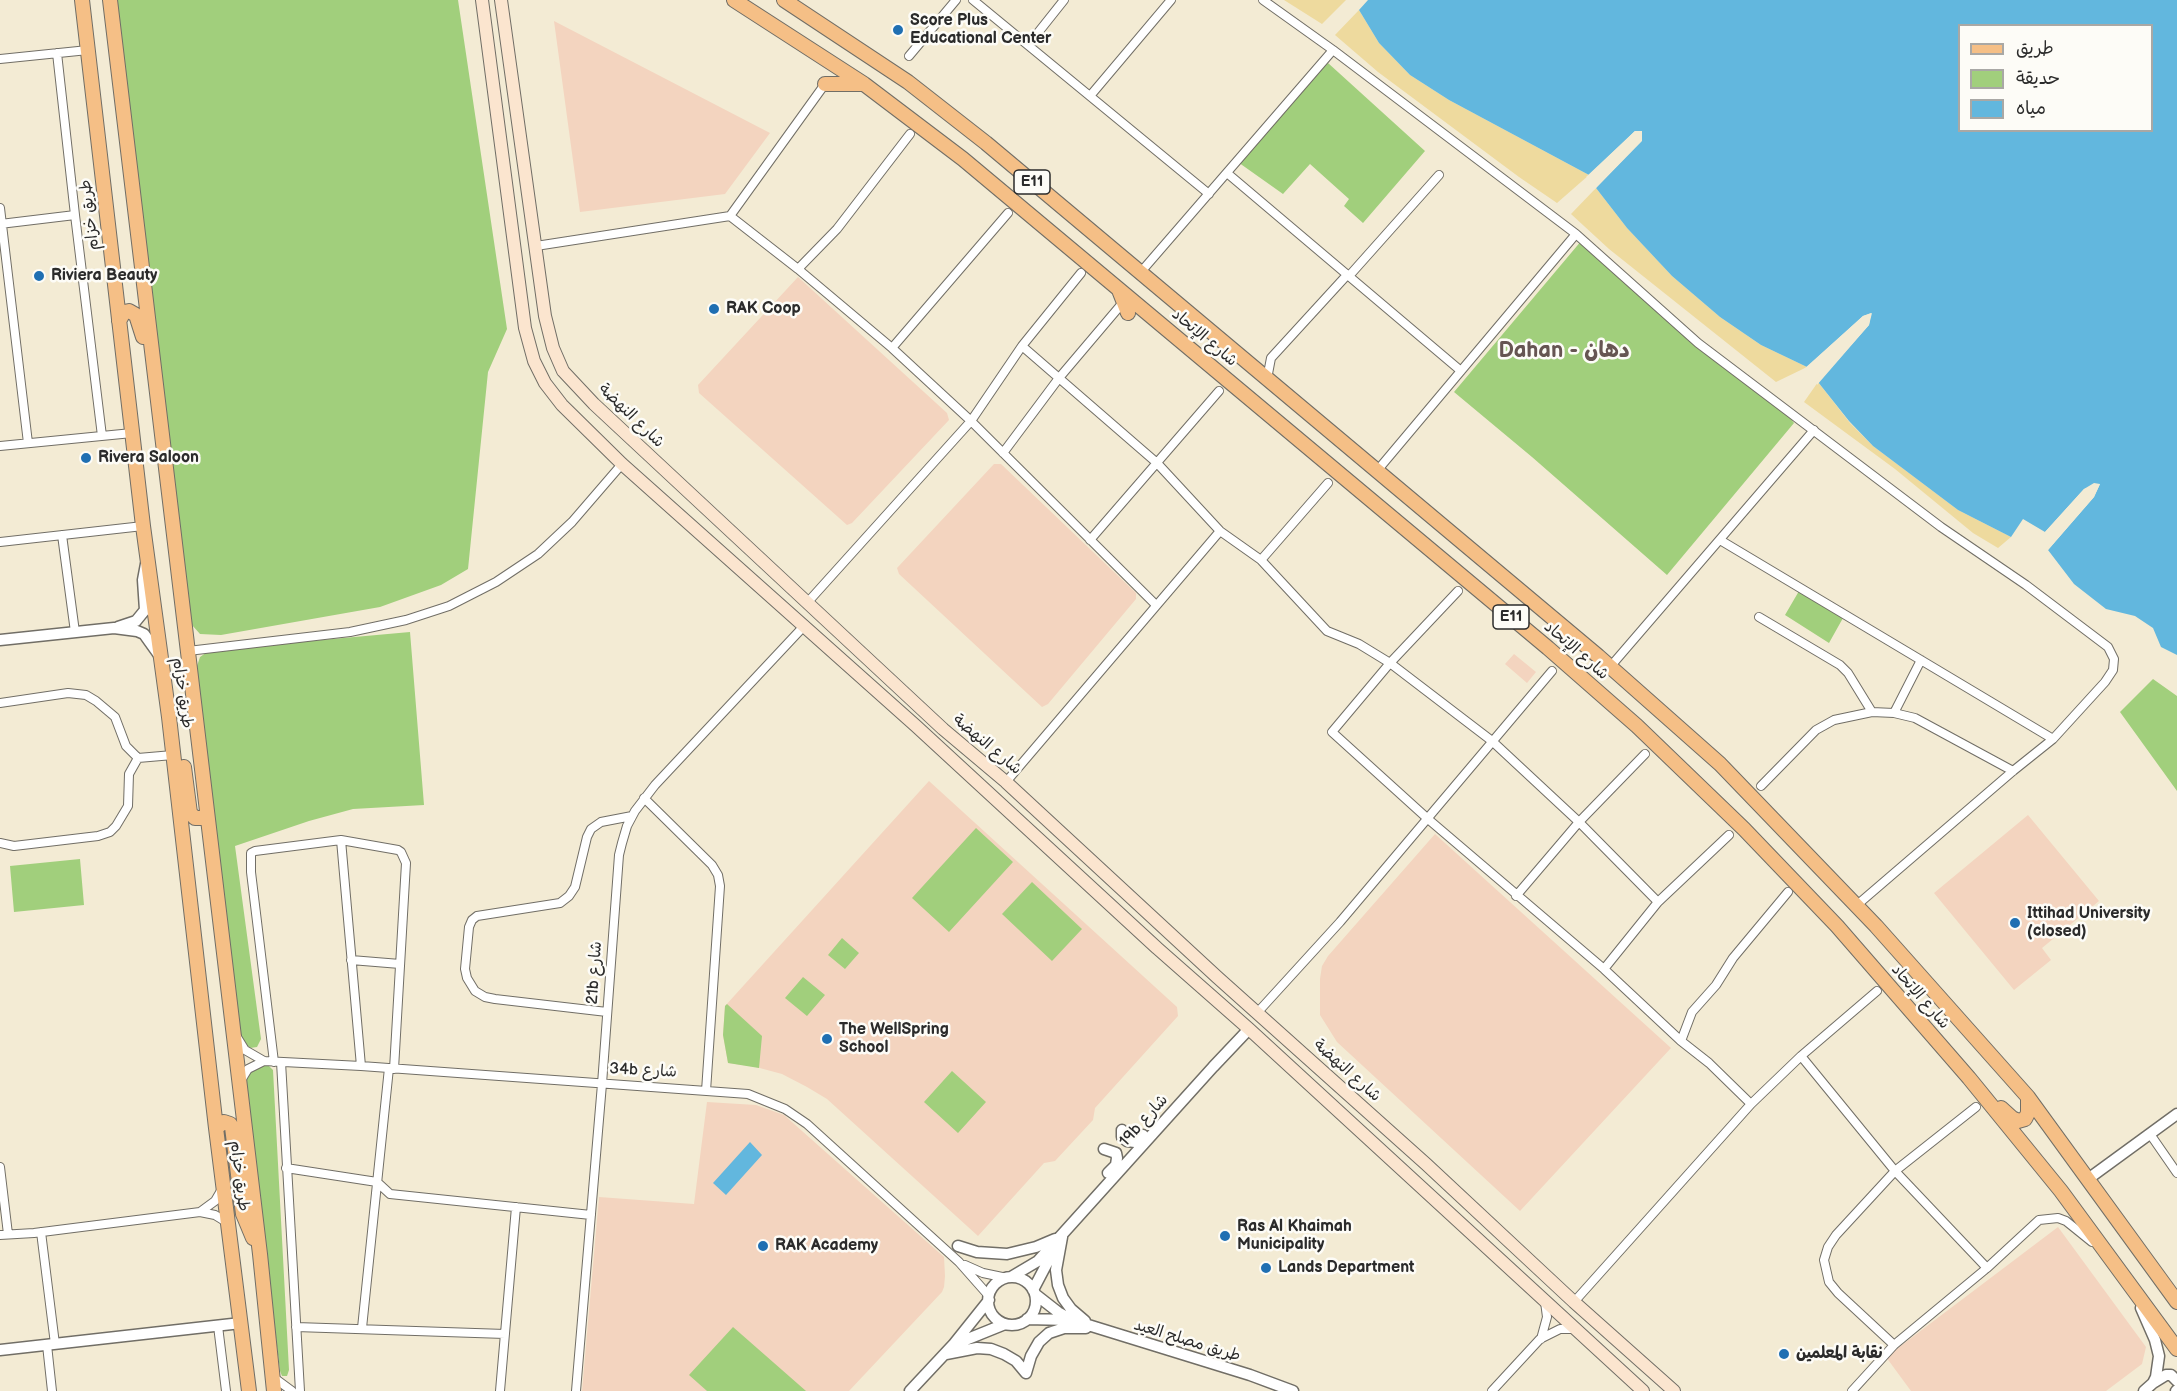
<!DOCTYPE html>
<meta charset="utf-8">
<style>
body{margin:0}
#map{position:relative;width:2177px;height:1391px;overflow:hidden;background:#f3ebd4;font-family:"Balsamiq Sans","Playpen Sans Arabic",sans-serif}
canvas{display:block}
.legend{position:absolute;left:1958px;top:24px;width:195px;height:108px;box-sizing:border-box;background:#fdfcf7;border:2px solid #a9a8a5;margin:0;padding:8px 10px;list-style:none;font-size:18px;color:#2b2b2b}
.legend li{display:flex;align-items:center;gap:12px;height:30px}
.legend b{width:30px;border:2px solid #a9a8a5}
</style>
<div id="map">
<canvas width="2177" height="1391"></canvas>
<ul class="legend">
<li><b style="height:8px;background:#f5bf86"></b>طريق</li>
<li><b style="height:16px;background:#a1cf7c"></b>حديقة</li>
<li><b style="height:16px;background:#62b7de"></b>مياه</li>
</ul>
</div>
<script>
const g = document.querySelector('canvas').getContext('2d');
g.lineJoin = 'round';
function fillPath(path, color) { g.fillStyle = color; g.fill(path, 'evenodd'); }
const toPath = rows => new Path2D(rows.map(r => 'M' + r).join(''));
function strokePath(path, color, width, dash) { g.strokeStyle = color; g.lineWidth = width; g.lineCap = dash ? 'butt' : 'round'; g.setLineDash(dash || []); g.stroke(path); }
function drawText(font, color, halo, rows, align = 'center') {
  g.font = font + ' "Balsamiq Sans","Playpen Sans Arabic",sans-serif'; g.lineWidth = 5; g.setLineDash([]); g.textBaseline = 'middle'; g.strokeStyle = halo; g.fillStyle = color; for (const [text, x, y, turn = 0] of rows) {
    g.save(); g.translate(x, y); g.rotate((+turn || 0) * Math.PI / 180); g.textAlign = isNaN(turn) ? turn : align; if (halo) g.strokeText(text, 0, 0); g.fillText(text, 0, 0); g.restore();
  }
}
const built = toPath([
 [554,21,770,133,725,194,580,212],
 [798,277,947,413,949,420,852,523,847,525,699,393,698,385],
 [994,464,1001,464,1136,593,1136,599,1048,704,1042,707,899,574,897,568],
 [1514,654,1536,672,1527,683,1505,664],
 [929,781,1177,1007,1178,1016,1095,1108,1093,1120,1055,1161,1044,1163,978,1236,827,1099,807,1087,782,1074,756,1067,728,1063,723,1035,725,1006],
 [2028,815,2099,901,2042,948,2051,960,2014,990,1934,893],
 [1435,834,1671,1048,1520,1211,1337,1042,1320,1015,1320,979,1322,966,1328,956],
 [707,1102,756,1105,784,1115,944,1257,945,1276,944,1287,942,1292,849,1391,582,1391,599,1197,694,1204],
 [2058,1227,2146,1347,2142,1364,2106,1391,1911,1391,1886,1357]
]);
const green = toPath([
 [117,0,458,0,507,329,488,372,468,569,441,585,380,607,221,635,200,634,192,625,178,528],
 [1328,63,1425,151,1363,223,1344,206,1349,199,1310,164,1283,194,1235,160],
 [1582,240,1714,352,1777,400,1794,423,1667,575,1532,457,1454,392],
 [1799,591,1843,618,1829,643,1785,615],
 [410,632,424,805,353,809,309,821,235,846,261,1039,257,1047,250,1048,241,1039,197,666,200,657,210,650],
 [2153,679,2177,696,2177,791,2120,712],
 [976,828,1013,862,949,932,912,898],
 [80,859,84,905,14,912,10,866],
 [1032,882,1082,929,1052,961,1002,914],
 [842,938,859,953,845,969,828,955],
 [803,977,825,995,807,1016,785,998],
 [727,1004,762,1036,759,1068,728,1063,723,1035,725,1006],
 [256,1060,267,1064,273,1070,289,1370,287,1376,282,1376,280,1371,244,1071],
 [952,1071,986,1102,958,1133,924,1102],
 [733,1327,806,1391,707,1391,689,1375]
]);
const sand = toPath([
 [1284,0,1346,0,1322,24],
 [1359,10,1379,43,1410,75,1449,100,1589,175,1557,203,1519,177,1378,72,1335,35],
 [1596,188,1627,228,1672,276,1720,317,1761,345,1807,367,1776,382,1609,249,1571,214],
 [1818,382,1850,423,1873,446,1958,510,2011,537,1998,548,1973,533,1895,469,1804,402]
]);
const water = toPath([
 [1368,0,2177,0,2177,655,2161,647,2153,628,2135,616,2106,609,2074,584,2048,550,2094,497,2100,484,2084,489,2045,532,2023,519,2011,537,1958,510,1873,446,1849,421,1818,382,1869,325,1871,313,1863,316,1807,367,1761,345,1720,317,1672,276,1627,228,1596,188,1642,141,1642,131,1635,131,1589,175,1449,100,1410,75,1379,43,1359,10],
 [1960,26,2152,26,2152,130,1960,130],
 [750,1142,762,1155,726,1195,713,1183]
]);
const pier = toPath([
 [1635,131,1642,131,1642,140,1594,190,1594,186,1639,139,1639,134,1636,134,1591,178,1586,177],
 [1872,313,1869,325,1817,385,1816,380,1866,323,1868,317,1808,369,1804,369,1863,316],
 [2094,483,2100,484,2094,497,2048,550,2045,548,2092,495,2096,486,2086,491,2047,534,2043,534,2045,532,2084,489]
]);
const minor = toPath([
 [973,0,1209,194],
 [1263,0,1333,50,1576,234,1698,343,1941,527,2026,585,2108,647,2114,659,2113,670,2105,682,2053,739,2013,771,1857,905],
 [1029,44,1064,0],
 [57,53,75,215],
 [909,56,956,0],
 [0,59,88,50],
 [1090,96,1171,0],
 [1227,173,1461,371],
 [0,208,28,443],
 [730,216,798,269,892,348,971,421,1156,605],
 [0,224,75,215,102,436],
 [536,246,730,216,825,84],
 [798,269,837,229,910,134],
 [1140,273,1333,50],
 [1349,276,1439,175],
 [1022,346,1157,463,1220,531,1261,560,1327,631,1359,644,1390,663,1492,741,1579,822,1658,902],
 [892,348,1008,213],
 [1267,379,1271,358,1347,275],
 [0,446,132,433],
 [1003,453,1059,378,1120,306],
 [1376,472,1576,234],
 [62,535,75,632],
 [1090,540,1219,391],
 [1720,540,2053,739],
 [0,542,143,526],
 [1261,560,1328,483],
 [1458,591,1390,663,1332,732,1428,819,1604,969,1681,1041,1709,1063,1751,1104],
 [807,603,971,421,1022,346,1081,273],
 [1759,617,1840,665,1848,673,1872,712],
 [188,651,350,632,406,620,449,606,496,582,538,554,572,522,622,464],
 [1610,667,1814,430],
 [0,703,68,693,86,695,96,701,115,717,126,746,138,758,129,774,128,806,116,826,110,832,98,836,14,846,0,843],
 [1894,713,1921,660],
 [138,758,173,755],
 [1006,782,1220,531],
 [1761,786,1816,730,1834,720,1872,712,1894,713,1915,718,2013,771],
 [644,798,712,865,718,875,720,886,706,1091],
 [341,840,361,1066],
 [1516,896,1579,822,1645,754],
 [351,960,400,964],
 [1604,969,1658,902,1729,835],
 [607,1012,495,999,485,997,475,991,467,978,465,969,469,927,472,920,477,916,560,903,569,896,575,887,587,837,591,829,601,822,632,816],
 [1257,1013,1340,922,1552,671],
 [237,1037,245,1050,264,1061,361,1066,748,1094,785,1109,807,1124,959,1262,989,1296],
 [1681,1041,1692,1012,1716,985,1733,958,1788,892],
 [1801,1056,1895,1171,1987,1268],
 [274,1062,251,872,251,853,255,851,341,840,398,850,401,852,406,863,394,1069],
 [281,1062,300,1391],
 [240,1082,248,1069,264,1061],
 [2150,1134,2177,1173],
 [0,1167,8,1234],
 [286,1168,377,1182,390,1194,591,1215],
 [200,1212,215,1201,222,1189],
 [41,1232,55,1344],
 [0,1235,34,1233,200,1212,215,1215,228,1223],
 [965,1265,983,1273,1007,1278],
 [1574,1302,1751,1104,1801,1056,1877,991],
 [218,1326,226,1391],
 [296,1327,505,1334],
 [362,1328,389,1068],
 [1541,1339,1547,1317,1545,1302],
 [47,1345,52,1391],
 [1894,1345,1838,1293,1829,1282,1824,1260,1828,1247,1836,1235,1895,1171,1976,1107],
 [273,1377,292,1391],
 [500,1391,516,1207],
 [576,1391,602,1084,619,855,622,843,627,826,635,811,655,785,805,625],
 [1492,1391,1540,1339,1560,1329,1576,1329],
 [1852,1391,1894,1345,1987,1268,2039,1220,2058,1218,2066,1221,2092,1242]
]);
const tertiary = toPath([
 [118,627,136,621,145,610,143,580,146,564],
 [0,640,114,628,137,631,144,634,159,655],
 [1122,1130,1122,1137,1127,1141,1135,1142,1143,1135],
 [1104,1149,1116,1153,1117,1158,1116,1165,1108,1173],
 [2088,1179,2177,1114],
 [1062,1237,1056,1270,1058,1285,1063,1298,1071,1309,1085,1321],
 [958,1246,977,1252,1007,1254,1036,1247,1055,1239],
 [1011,1277,1038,1261,1049,1249,1213,1067,1249,1029],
 '988 1301a24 24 0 1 1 48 0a24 24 0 1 1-48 0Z',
 [1033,1290,1054,1250],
 [1035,1294,1058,1312,1072,1320,1250,1375,1293,1391],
 [2141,1308,2155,1340,2159,1356,2156,1377,2153,1383,2144,1391],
 [1027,1319,1069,1320],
 [953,1345,1005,1324],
 [0,1350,241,1323],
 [946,1354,977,1348,991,1349,1004,1354,1016,1361,1026,1373],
 [1026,1373,1031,1356,1039,1342,1049,1333,1064,1328,1086,1328],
 [2153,1383,2166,1375,2171,1375,2177,1381],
 [910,1391,953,1345,989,1300],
 [2176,1391,2177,1390]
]);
const secondary = toPath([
 [482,0,525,328,534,361,545,383,562,405,622,464,916,726,1157,948,1249,1029,1643,1391],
 [501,0,545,316,553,348,563,371,594,404,943,729,1006,782,1217,977,1426,1164,1574,1302,1674,1391]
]);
const primary = toPath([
 [82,0,143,526,169,717,216,1128,249,1391],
 [110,0,260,1254,274,1391],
 [734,0,864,84,963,159,1548,648,1637,726,1744,829,1837,926,1969,1078,2061,1191,2177,1349],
 [784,0,908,82,986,143,1598,656,1720,764,1876,926,2028,1097,2177,1302],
 [825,84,862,84],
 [1119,290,1128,313],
 [119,321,124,312,129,311,136,315,143,337],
 [184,767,190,813,195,818,206,818],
 [2001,1108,2012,1118,2018,1121,2025,1119,2028,1113,2028,1097],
 [216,1128,224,1122,230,1124,232,1127,243,1214,253,1238]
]);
const markers = [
 [898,30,6,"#1f6fb2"],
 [39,276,6,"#1f6fb2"],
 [714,309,6,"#1f6fb2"],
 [86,458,6,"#1f6fb2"],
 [2015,923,6,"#1f6fb2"],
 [827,1039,6,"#1f6fb2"],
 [1225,1236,6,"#1f6fb2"],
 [763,1246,6,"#1f6fb2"],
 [1266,1268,6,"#1f6fb2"],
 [1784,1354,6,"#1f6fb2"]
];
const shields = [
 [1032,182,36],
 [1511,617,36]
];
const shieldNames = [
 ["E11",1032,182],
 ["E11",1511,617]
];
const poiNames = [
 ["Score Plus",910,21],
 ["Educational Center",910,39],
 ["Riviera Beauty",51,276],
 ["RAK Coop",726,309],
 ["Rivera Saloon",98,458],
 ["Ittihad University",2027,914],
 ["(closed)",2027,932],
 ["The WellSpring",839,1030],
 ["School",839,1048],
 ["Ras Al Khaimah",1237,1227],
 ["Municipality",1237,1245],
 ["RAK Academy",775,1246],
 ["Lands Department",1278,1268],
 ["نقابة المعلمين",1796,1354]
];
const streetNames = [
 ["طريق خزام",90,215,-97],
 ["شارع الإتحاد",1204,338,40],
 ["شارع النهضة",631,416,44],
 ["شارع الإتحاد",1576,651,41],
 ["طريق خزام",182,693,82],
 ["شارع النهضة",987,745,40],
 ["21b شارع",595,973,-86],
 ["شارع الإتحاد",1920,997,49],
 ["34b شارع",643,1071,3],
 ["شارع النهضة",1347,1071,42],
 ["19b شارع",1144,1121,-48],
 ["طريق خزام",239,1176,83],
 ["طريق مصلح العيد",1187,1341,17]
];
const districtNames = [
 ["Dahan - دهان",1564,351]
];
fillPath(built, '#f3d4bf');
fillPath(green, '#a1cf7c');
fillPath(sand, '#eeda9e');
fillPath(water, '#62b7de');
fillPath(pier, '#f3ebd4');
strokePath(minor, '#716e66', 10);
strokePath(tertiary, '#716e66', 13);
strokePath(secondary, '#716e66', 14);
strokePath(primary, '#716e66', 16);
strokePath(minor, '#fff', 8);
strokePath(tertiary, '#fff', 10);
strokePath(secondary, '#fbe5cf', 12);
strokePath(primary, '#f5bf86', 14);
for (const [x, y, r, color] of markers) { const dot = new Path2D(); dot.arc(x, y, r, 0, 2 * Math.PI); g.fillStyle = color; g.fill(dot); strokePath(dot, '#fdfcf7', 2); }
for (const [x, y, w] of shields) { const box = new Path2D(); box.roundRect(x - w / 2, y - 12, w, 24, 4.5); g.fillStyle = '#fdfcf7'; g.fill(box); strokePath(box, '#2b2b2b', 1.5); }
drawText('bold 15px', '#2b2b2b', null, shieldNames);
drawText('bold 16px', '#2b2b2b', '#fdfcf7', poiNames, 'left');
drawText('16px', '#2b2b2b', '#fdfcf7', streetNames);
drawText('bold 22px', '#665552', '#fdfcf7', districtNames);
</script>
